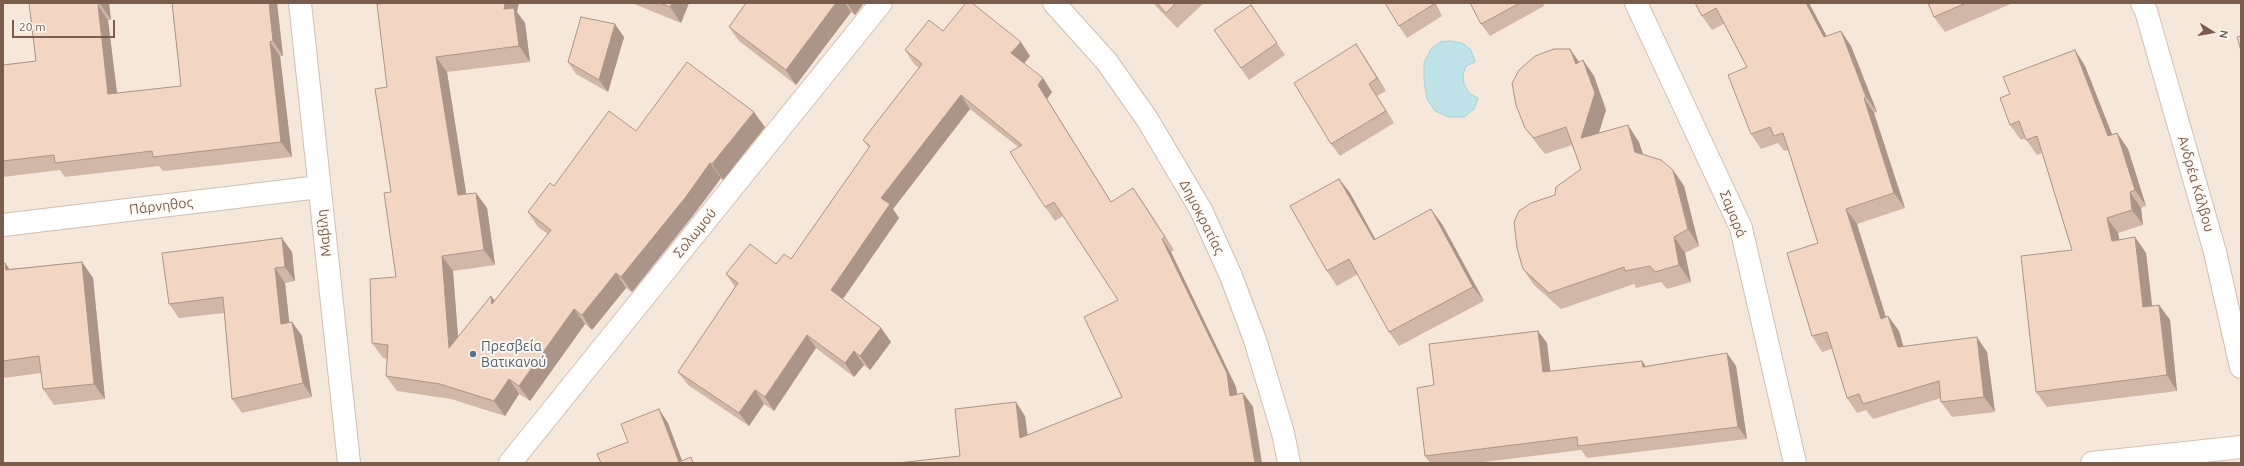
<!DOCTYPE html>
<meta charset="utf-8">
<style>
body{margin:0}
#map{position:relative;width:2244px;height:466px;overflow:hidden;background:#fdf6ec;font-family:Ubuntu,sans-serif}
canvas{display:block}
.frame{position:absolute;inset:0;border:4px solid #7a5c4d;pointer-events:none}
.north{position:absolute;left:2192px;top:12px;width:40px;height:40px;-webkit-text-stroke:3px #fffaf3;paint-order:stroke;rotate:101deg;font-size:11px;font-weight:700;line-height:16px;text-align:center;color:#7a5c4d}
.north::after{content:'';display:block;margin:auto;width:14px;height:18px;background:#7a5c4d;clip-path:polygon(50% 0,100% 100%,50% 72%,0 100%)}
.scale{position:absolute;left:12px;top:20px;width:103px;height:18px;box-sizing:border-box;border:2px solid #7a5c4d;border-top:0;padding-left:5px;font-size:12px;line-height:14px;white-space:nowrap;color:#7a5c4d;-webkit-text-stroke:3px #fffaf3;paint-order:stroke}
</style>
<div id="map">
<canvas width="2244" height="466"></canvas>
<div class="frame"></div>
<div class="north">N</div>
<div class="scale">20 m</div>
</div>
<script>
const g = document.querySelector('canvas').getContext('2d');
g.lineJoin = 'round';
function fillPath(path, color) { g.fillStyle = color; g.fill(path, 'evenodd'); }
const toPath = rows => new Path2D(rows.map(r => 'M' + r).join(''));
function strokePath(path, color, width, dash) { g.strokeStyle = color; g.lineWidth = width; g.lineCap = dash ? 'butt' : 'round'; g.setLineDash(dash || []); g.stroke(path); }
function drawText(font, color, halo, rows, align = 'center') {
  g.font = font + ' Ubuntu,sans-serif'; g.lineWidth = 4; g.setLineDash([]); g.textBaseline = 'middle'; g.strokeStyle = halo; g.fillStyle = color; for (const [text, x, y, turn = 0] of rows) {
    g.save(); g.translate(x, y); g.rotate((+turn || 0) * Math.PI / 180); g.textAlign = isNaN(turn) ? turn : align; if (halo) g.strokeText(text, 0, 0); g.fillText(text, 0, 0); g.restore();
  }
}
const residential = toPath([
 [3,3,2241,3,2241,463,3,463]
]);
const water = toPath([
 [1451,41,1462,43,1471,50,1475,62,1466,66,1463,74,1464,84,1469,93,1478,98,1474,109,1464,117,1449,117,1435,111,1427,99,1424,80,1424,63,1431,49,1440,42,1451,41]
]);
const street = toPath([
 [300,3,349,463],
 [1054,3,1107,62,1147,119,1201,210,1231,276,1255,340,1283,433,1289,463],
 [1636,3,1741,228,1795,463],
 [2142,3,2146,11,2215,252,2241,367],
 [3,225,319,187]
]);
const secondary = toPath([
 [510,463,881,3],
 [2092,463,2241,447]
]);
const wall = toPath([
 [29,3,109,3,111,20,108,20,117,93,181,86,172,3,277,3,283,56,280,56,292,157,163,171,159,166,65,177,60,170,3,177,3,65,36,61],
 [389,3,517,12,525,23,530,62,447,72,466,194,476,193,487,208,495,265,453,271,458,337,491,296,495,301,548,234,538,227,528,212,554,186,636,131,765,127,723,180,721,178,695,213,632,292,626,288,592,330,585,324,530,401,519,394,505,416,451,399,397,391,386,376,387,359,383,358,372,343,396,277,391,192,387,87],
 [634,3,689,3,681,23,634,4],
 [746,3,864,3,855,15,851,12,796,85,739,41,729,27],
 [1153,3,1204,3,1177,28],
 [1385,3,1435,3,1442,16,1407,38,1399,26],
 [1470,3,1543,3,1544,6,1490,36,1481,24],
 [1695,3,1809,3,1827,37,1841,31,1851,46,1877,112,1874,113,1905,208,1857,224,1886,317,1888,316,1899,331,1903,346,1987,352,1995,412,1952,417,1941,402,1941,398,1873,419,1866,410,1857,413,1847,398,1832,349,1822,352,1812,336,1818,243,1788,150,1784,151,1778,143,1761,149,1751,134,1747,67,1724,24,1712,30,1702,16],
 [1928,3,2013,3,1945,32,1934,17],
 [1251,5,1285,55,1249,80,1214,30],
 [943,31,1030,56,1024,64,1052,92,1047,99,1111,202,1133,188,1174,250,1171,252,1236,387,1237,395,1243,393,1253,407,960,456,1025,416,1028,435,1122,397,1118,300,1063,216,1055,221,1045,207,1018,147,970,109,893,209,899,218,843,299,881,328,891,342,870,370,864,365,854,377,816,348,774,411,764,404,749,426,688,385,678,372,735,287,726,274,776,264,791,259,869,148,863,140,919,68,914,64,905,50],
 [624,37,608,92,576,74,568,62],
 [1356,44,1364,56,1386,91,1377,96,1394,123,1340,156,1331,144],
 [1570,49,1579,62,1583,60,1594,76,1606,110,1599,133,1639,142,1643,154,1673,170,1684,186,1699,246,1685,253,1691,282,1667,289,1661,282,1636,288,1634,284,1561,309,1534,285,1523,269,1555,195,1581,169,1572,145,1545,154,1537,144,1525,128],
 [2075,50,2085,66,2112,135,2117,133,2128,149,2146,206,2141,208,2143,225,2118,233,2119,240,2135,237,2146,253,2152,306,2159,305,2170,320,2177,391,2047,407,2036,392,2072,250,2042,153,2037,155,2025,138,2021,140,2010,125,2010,94],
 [1339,179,1350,193,1375,239,1442,224,1484,301,1399,346,1389,332,1358,274,1337,286,1327,271],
 [292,252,295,281,285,283,289,323,292,322,302,336,312,397,242,413,232,399,224,313,179,318,169,304],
 [82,262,93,278,105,399,54,405,43,389,41,373,3,378,3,263,5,263,9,269],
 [1538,331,1547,343,1550,371,1646,366,1727,353,1736,366,1747,439,1587,458,1581,450,1476,463,1430,463,1425,456,1434,385]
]);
const shadedWall = toPath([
 [101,3,109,3,111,20,101,5],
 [269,3,277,3,283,56,273,41],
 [505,3,519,3,517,12,525,23,530,62,519,46,504,9],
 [672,3,689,3,681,23,670,7],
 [836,3,845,3,851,12,796,85,786,70],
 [847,3,864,3,855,15],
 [1434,3,1435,3,1442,16],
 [1806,3,1809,3,1835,52,1824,37],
 [98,5,108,20,119,109,108,94],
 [615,24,624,37,608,92,599,80],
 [1841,31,1851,46,1877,112,1866,97],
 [270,42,280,56,292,157,281,142],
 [1021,42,1030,56,1021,67,1011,53],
 [1356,44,1364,56,1386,91,1377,78],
 [1570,49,1581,65,1576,64],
 [2075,50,2085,66,2119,152,2108,136],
 [436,57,447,72,469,211,458,195],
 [1583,60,1594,76,1606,110,1592,154,1581,138],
 [1043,78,1052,92,1047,99,1120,216,1111,202,1038,85],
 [1369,84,1377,96,1394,123,1386,111],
 [961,95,970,109,893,209,899,218,840,303,831,290,881,198],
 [1864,98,1874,113,1905,208,1894,193],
 [754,112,765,127,723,180,712,164],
 [1628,125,1639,142,1647,168,1635,152],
 [2117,133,2128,149,2146,206,2135,190],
 [710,163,721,178,695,213,632,292,621,277],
 [1673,170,1684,186,1699,246,1688,229],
 [1339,179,1350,193,1384,255,1374,240],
 [1133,188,1142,201,1174,250,1165,237],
 [2130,192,2141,208,2143,225,2132,210],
 [476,193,487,208,495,265,484,250],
 [1431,209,1442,224,1484,301,1473,287],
 [1846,209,1857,224,1891,334,1881,319],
 [2107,218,2118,233,2123,256,2112,241],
 [1674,237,1685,253,1691,282,1679,265],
 [2135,237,2146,253,2154,322,2143,307],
 [282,238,292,252,295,281,285,267],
 [1162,239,1171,252,1236,387,1240,410,1230,396],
 [442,256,453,271,460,363,449,348],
 [82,262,93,278,105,399,94,384],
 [5,263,16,278,6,270],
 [275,268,285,283,291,338,281,324],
 [616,273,626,288,592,330,582,315],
 [491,296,502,311,492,304],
 [2159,305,2170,320,2177,391,2167,375],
 [574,309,585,324,530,401,519,386],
 [1888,316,1899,331,1908,362,1898,347],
 [292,322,302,336,312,397,303,383],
 [881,328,891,342,870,370,860,356],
 [1538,331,1547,343,1552,384,1543,372],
 [807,335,816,348,774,411,765,397],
 [1977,337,1987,352,1995,412,1984,397],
 [854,351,864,365,854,377,845,363],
 [1727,353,1736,366,1747,439,1738,427],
 [1642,361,1651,373,1643,367],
 [509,379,519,394,505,416,494,401],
 [755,390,764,404,749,426,739,413],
 [1243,393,1253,407,1262,463,1255,463],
 [1016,402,1025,416,1029,452,1020,438],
 [659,409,668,423,683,463,679,463]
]);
const building = toPath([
 [29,3,101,3,101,5,98,5,108,94,181,86,172,3,269,3,273,41,270,42,281,142,153,157,152,151,55,163,54,155,3,161,3,65,36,61,29,3],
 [389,3,505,3,504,9,514,8,519,46,436,57,458,195,476,193,484,250,442,256,449,348,491,296,492,304,551,230,528,212,550,183,554,186,609,111,636,131,687,62,754,112,712,164,710,163,685,198,621,277,616,273,582,315,574,309,519,386,509,379,494,401,440,384,386,376,388,345,372,343,370,279,396,277,384,193,391,192,375,89,387,87,377,4,389,3],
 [660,3,672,3,670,7,660,3],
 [746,3,836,3,786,70,729,27,746,3],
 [966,3,972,3,1021,42,1011,53,1043,78,1038,85,1111,202,1133,188,1165,237,1162,239,1227,373,1230,396,1243,393,1255,463,898,463,960,456,955,409,1016,402,1020,438,1122,397,1084,317,1118,300,1054,202,1045,207,1010,152,1022,145,961,95,881,198,890,204,831,290,881,328,860,356,854,351,845,363,807,335,765,397,755,390,739,413,678,372,738,283,726,274,750,244,776,264,784,254,791,259,870,146,863,140,922,64,905,50,929,20,943,31,966,3],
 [1157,3,1176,3,1166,13,1157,3],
 [1385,3,1434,3,1434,4,1399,26,1385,3],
 [1470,3,1520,3,1481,24,1470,3],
 [1695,3,1806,3,1824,37,1841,31,1866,97,1864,98,1894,193,1846,209,1881,319,1888,316,1898,347,1977,337,1984,397,1941,402,1939,381,1863,404,1859,394,1847,398,1827,332,1812,336,1787,253,1818,243,1783,133,1774,136,1770,127,1751,134,1728,75,1747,67,1716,8,1702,16,1695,3],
 [1928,3,1966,3,1934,17,1928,3],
 [1251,5,1277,43,1241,68,1214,30,1251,5],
 [581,17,615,24,599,80,568,62,581,17],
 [2241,36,2241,51,2237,37,2241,36],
 [1356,44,1377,78,1369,84,1386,111,1331,144,1294,83,1356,44],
 [1554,49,1570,49,1576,64,1583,60,1595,93,1581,138,1628,125,1635,152,1661,160,1673,170,1688,229,1674,237,1679,265,1655,272,1650,266,1625,271,1624,267,1549,293,1523,269,1517,248,1514,222,1519,211,1531,203,1555,195,1556,187,1581,169,1566,127,1534,138,1525,128,1516,105,1512,83,1519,70,1535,56,1554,49],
 [2075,50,2108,136,2117,133,2135,190,2130,192,2132,210,2107,218,2112,241,2135,237,2143,307,2159,305,2167,375,2036,392,2021,256,2072,250,2037,136,2026,140,2019,121,2010,125,2000,98,2010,94,2003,77,2075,50],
 [1339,179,1374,240,1431,209,1473,287,1389,332,1349,259,1327,271,1290,206,1339,179],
 [282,238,285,267,275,268,281,324,292,322,303,383,232,399,223,297,169,304,162,253,282,238],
 [82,262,94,384,43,389,39,356,3,361,3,263,5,263,6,270,82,262],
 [1538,331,1543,372,1642,361,1643,367,1727,353,1738,427,1578,446,1577,437,1425,456,1417,388,1434,385,1429,344,1538,331],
 [659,409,679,462,691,457,693,463,601,463,597,454,628,442,621,424,659,409]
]);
const markers = [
 [473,354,4,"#5c6f8a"]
];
const streetNames = [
 ["Ανδρέα Κάλβου",2196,184,74],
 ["Πάρνηθος",161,206,-7],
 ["Σαμαρά",1733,214,68],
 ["Δημοκρατίας",1202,217,63],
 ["Μαβίλη",324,233,-96],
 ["Σολωμού",695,233,-51]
];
const serviceNames = [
 ["Πρεσβεία",481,346],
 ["Βατικανού",481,362]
];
fillPath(residential, '#f5e8da');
fillPath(water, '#bfe3e8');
strokePath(water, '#a5d3da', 1);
strokePath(street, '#d1beb0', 24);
strokePath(secondary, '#d6c0b0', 24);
strokePath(street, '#fff', 22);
strokePath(secondary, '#fff', 22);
fillPath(wall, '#d1b7a8');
fillPath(shadedWall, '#aa9588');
fillPath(building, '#f3d5c3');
strokePath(building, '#aa9588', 1);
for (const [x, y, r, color] of markers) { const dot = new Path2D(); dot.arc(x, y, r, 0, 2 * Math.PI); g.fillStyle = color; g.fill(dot); strokePath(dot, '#fffaf3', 1.5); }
drawText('14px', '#7a5c4d', '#fffaf3', streetNames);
drawText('14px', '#4e5e75', '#fffaf3', serviceNames, 'left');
</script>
